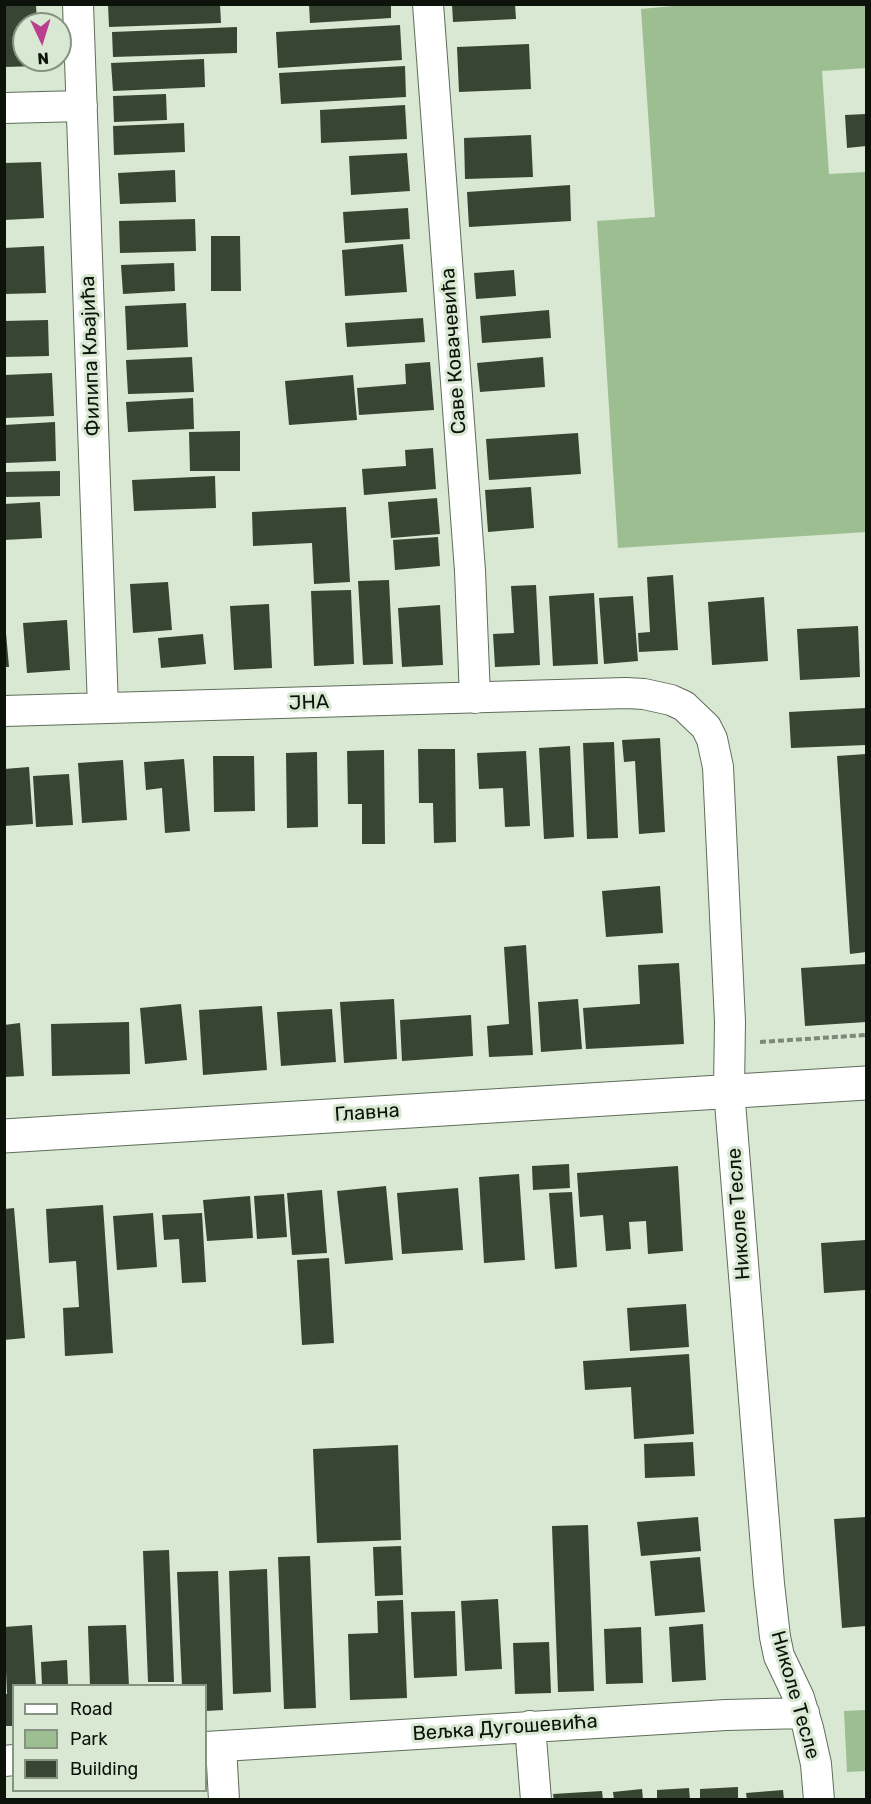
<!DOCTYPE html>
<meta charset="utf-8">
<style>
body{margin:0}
#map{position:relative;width:871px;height:1804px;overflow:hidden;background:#d8e8d2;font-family:Rubik,sans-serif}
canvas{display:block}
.frame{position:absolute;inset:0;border:6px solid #0d130b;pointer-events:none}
.legend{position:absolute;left:12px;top:1684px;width:195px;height:108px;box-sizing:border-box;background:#d8e8d2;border:2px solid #879382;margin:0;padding:8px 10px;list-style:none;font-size:18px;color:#0d130b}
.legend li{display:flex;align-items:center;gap:12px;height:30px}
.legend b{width:30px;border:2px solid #879382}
.north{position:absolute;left:12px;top:12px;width:60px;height:60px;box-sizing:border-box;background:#d8e8d2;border:2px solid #879382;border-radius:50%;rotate:176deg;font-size:16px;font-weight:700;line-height:24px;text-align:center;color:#0d130b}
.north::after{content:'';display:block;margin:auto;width:21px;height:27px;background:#ba3f8f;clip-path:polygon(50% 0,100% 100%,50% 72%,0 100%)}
</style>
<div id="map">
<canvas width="871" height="1804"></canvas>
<div class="frame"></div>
<ul class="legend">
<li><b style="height:8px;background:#fff"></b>Road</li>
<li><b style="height:16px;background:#9dbe91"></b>Park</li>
<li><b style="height:16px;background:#374532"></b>Building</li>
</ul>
<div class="north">N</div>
</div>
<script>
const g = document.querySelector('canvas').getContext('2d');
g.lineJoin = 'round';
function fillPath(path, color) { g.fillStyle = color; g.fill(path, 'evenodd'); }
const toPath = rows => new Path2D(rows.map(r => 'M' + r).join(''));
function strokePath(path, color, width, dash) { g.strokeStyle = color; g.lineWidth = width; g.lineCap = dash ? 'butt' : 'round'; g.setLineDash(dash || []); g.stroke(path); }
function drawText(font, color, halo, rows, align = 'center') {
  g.font = font + ' Rubik,sans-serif'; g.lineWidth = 6; g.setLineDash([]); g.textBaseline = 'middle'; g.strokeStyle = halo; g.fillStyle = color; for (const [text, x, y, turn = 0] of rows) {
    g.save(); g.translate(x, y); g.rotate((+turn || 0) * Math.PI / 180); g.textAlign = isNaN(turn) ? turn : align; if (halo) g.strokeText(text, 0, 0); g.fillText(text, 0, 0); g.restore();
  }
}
const green = toPath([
 [694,4,866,5,866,68,822,71,829,174,866,172,866,532,618,548,597,221,655,217,641,9],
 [866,1710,866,1771,847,1772,844,1711]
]);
const building = toPath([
 [4,4,36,4,37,24,24,24,24,60,38,60,38,66,4,67],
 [108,4,220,4,221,23,109,27],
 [309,4,391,4,391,18,310,23],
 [452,4,515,4,516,19,453,22],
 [400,25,402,60,278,68,276,32],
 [237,27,237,53,113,57,112,32],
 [529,44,531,89,459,92,457,47],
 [204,59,205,87,113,91,111,63],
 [405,66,406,97,281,104,279,73],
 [166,94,167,120,114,122,113,96],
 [405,105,407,139,321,143,320,110],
 [866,114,866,146,847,148,845,115],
 [184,123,185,152,114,155,113,126],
 [531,135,533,177,465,179,464,138],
 [407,153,410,191,351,195,349,156],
 [41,162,44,218,4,220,4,163],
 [175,170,176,202,120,204,118,173],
 [570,185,571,221,469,227,467,192],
 [408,208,410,239,345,243,343,212],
 [195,219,196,251,120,253,119,221],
 [211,236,240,236,241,291,211,291],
 [403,244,407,292,345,296,342,250],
 [44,246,46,293,4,294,4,248],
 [174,263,175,291,123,294,121,265],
 [514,270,516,296,476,299,474,273],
 [186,303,188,347,127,350,125,306],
 [549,310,551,338,482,343,480,316],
 [423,318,425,342,347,347,345,323],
 [48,320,49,356,4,357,4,321],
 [192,357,194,392,128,394,126,360],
 [543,357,545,387,480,392,477,363],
 [430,362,434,410,359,415,357,388,406,384,405,364],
 [52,373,54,416,4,418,4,375],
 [353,375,357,420,289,425,285,381],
 [193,398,194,429,128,432,126,402],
 [55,422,56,461,5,463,4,425],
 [240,431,240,471,190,471,189,432],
 [578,433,581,474,489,480,486,439],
 [433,448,436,489,364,495,362,469,406,466,405,450],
 [60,471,60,496,4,497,4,472],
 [215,476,216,508,134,511,132,480],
 [531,487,534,528,488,532,485,490],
 [437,498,440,534,391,538,388,502],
 [40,502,42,538,4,540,4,504],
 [346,507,350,582,314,584,312,543,253,546,252,512],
 [438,537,440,566,395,570,393,540],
 [673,575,678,650,639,652,638,633,650,632,647,577],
 [389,580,393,664,363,665,358,581],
 [168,582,172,630,133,633,130,584],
 [536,585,540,665,495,667,493,634,514,633,511,586],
 [351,590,354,664,314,666,311,591],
 [594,593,598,664,553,666,549,596],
 [633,596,638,661,604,664,599,598],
 [764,597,768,661,712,665,708,602],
 [269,604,272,668,234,670,230,606],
 [440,605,443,665,402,667,398,608],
 [67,620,70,670,27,673,23,623],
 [858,626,860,677,800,680,797,629],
 [4,633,6,633,9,667,4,667],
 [203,634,206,664,161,668,158,638],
 [866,708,866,745,791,748,789,712],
 [660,738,665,832,639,834,635,761,624,762,622,740],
 [614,742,618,838,587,839,583,743],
 [570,746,574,837,544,839,539,748],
 [418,749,455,749,456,842,434,843,433,803,419,803],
 [384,750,385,844,362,844,362,804,348,804,347,751],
 [526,751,530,826,505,827,503,788,479,789,477,753],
 [317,752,318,827,287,828,286,753],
 [866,754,866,952,850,954,837,756],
 [213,756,254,756,255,811,214,812],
 [184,759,190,831,165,833,162,788,146,790,144,762],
 [123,760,127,820,82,823,78,763],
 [29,767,33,824,4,826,4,769],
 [69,774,73,825,36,827,33,776],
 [660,886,663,933,606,937,602,891],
 [526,945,533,1055,489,1057,487,1026,509,1024,504,947],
 [679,963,684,1044,586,1049,583,1008,640,1004,638,965],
 [866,964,866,1022,805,1026,801,968],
 [394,999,397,1059,344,1063,340,1002],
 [578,999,582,1049,541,1052,538,1002],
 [181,1004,187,1060,145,1064,140,1008],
 [262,1006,267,1070,203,1075,199,1010],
 [332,1009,336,1062,281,1066,277,1012],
 [471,1015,473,1056,402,1061,400,1020],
 [129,1022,130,1074,52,1076,51,1024],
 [20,1023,24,1076,4,1077,4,1025],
 [569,1164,570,1188,533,1190,532,1166],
 [678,1166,683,1251,648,1254,646,1221,629,1222,631,1249,606,1251,603,1215,580,1217,577,1173],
 [519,1174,525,1260,484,1263,479,1177],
 [386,1186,393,1260,345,1264,337,1191],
 [458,1188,463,1250,402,1254,397,1193],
 [322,1190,327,1253,292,1255,287,1193],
 [572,1192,577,1267,555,1269,549,1193],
 [284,1194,287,1237,257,1239,254,1196],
 [250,1196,253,1238,207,1241,203,1200],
 [103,1205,113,1353,65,1356,63,1308,79,1307,76,1261,49,1263,46,1209],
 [14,1208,25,1338,4,1340,4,1209],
 [153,1213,157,1267,117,1270,113,1216],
 [202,1213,206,1282,182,1283,179,1239,164,1240,162,1215],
 [866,1240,866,1290,824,1293,821,1243],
 [329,1258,334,1343,302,1345,297,1260],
 [686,1304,689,1347,630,1351,627,1308],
 [689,1354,694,1434,634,1439,631,1387,585,1390,583,1361],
 [693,1442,695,1476,645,1478,644,1444],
 [398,1445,401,1540,317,1543,313,1449],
 [698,1517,701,1551,641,1556,637,1522],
 [866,1517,866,1626,842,1628,834,1519],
 [588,1525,594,1691,558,1692,552,1526],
 [401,1546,403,1595,375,1596,373,1547],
 [169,1550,174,1682,148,1682,143,1551],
 [310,1556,316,1708,284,1709,278,1557],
 [700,1557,705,1612,655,1616,650,1561],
 [267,1569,271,1692,233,1694,229,1571],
 [218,1571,223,1710,206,1711,206,1686,182,1686,177,1572],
 [498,1599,502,1669,465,1671,461,1601],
 [403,1600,407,1698,350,1700,348,1634,378,1633,377,1601],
 [455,1611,457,1676,414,1678,411,1612],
 [703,1624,706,1680,672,1682,669,1627],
 [32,1625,36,1686,14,1686,14,1726,4,1726,4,1694,7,1694,4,1627],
 [126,1625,129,1686,90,1686,88,1626],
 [641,1627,643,1683,606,1684,604,1629],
 [549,1642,551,1693,515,1694,513,1643],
 [67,1660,68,1684,42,1685,41,1662],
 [738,1787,738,1800,700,1800,700,1789],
 [689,1788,690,1800,657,1800,657,1790],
 [642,1789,643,1800,614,1800,613,1792],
 [783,1790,784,1800,747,1800,746,1793],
 [602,1791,603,1800,554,1800,553,1794]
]);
const path = toPath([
 [760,1042,866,1035]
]);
const street = toPath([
 [78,4,103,708],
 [428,4,470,571,475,698],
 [4,108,82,106],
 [4,711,626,693,644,694,671,700,684,706,706,727,712,739,718,767,730,1022,729,1090,769,1584,775,1637,779,1656,799,1698,808,1728,816,1764,819,1800],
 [530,1726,536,1800],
 [221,1746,224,1800],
 [206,1747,726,1715,804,1713],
 [4,1761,14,1760]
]);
const secondary = toPath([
 [4,1136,866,1083]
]);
const streetNames = [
 ["Саве Ковачевића",454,351,-94],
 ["Филипа Кљајића",91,356,-92],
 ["ЈНА",309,703,-2],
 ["Главна",367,1113,-4],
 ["Николе Тесле",739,1214,-94],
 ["Николе Тесле",795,1695,74],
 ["Вељка Дугошевића",505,1728,-4]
];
fillPath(green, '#9dbe91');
fillPath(building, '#374532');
strokePath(street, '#5f6d5a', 32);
strokePath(secondary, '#5f6d5a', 35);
strokePath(path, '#7e8979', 4, [6, 3]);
strokePath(street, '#fff', 30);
strokePath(secondary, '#fff', 33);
drawText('20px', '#0d130b', '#d8e8d2', streetNames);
</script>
